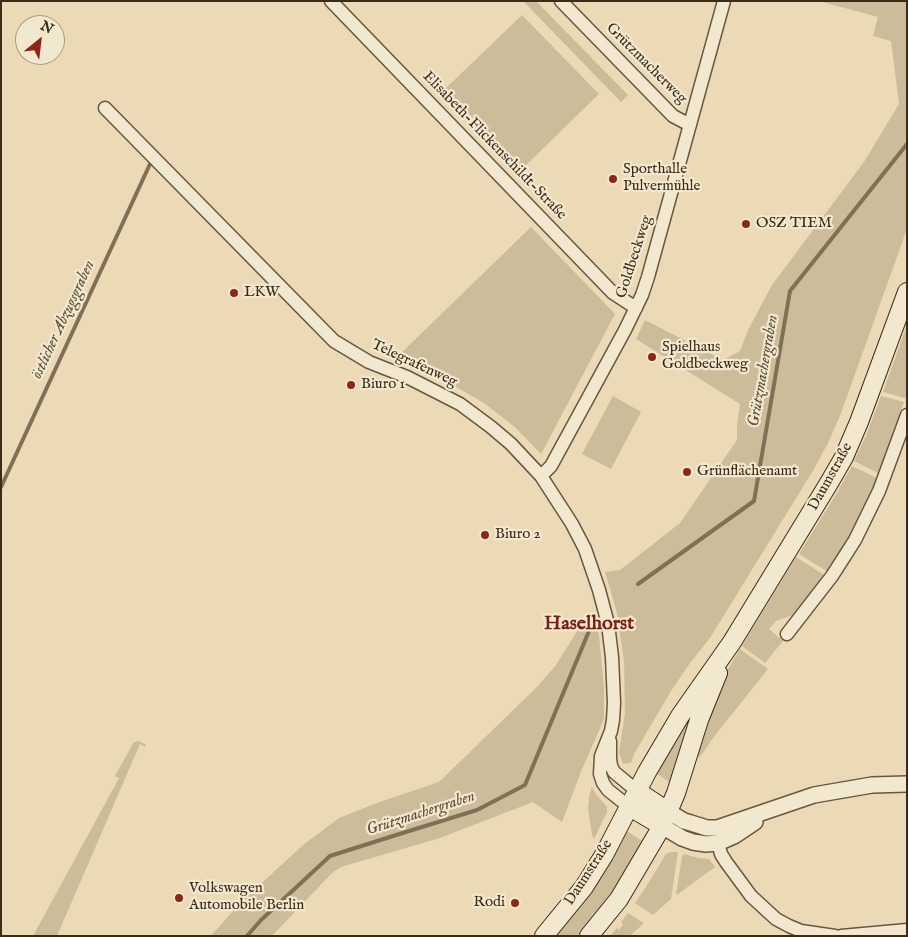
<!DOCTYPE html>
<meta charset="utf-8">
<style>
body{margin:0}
#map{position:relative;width:908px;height:937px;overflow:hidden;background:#ebdab5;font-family:"IM FELL English",serif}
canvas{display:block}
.frame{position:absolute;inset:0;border:2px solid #3c2b18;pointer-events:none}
.north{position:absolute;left:15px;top:15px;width:50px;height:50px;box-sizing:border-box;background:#f2e7cf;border:1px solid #a99c86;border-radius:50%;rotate:29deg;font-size:14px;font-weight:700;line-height:20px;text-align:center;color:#3c2b18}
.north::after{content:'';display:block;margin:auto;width:18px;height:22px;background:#8f2418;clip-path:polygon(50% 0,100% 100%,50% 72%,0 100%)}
</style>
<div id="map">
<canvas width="908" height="937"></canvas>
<div class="frame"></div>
<div class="north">N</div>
</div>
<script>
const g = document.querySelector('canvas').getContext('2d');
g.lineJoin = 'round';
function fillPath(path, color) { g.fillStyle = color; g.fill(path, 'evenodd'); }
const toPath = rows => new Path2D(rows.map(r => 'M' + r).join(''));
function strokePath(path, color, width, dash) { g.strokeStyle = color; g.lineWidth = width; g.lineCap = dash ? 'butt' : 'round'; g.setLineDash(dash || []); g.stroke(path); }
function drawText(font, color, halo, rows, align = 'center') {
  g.font = font + ' "IM FELL English",serif'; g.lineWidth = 4.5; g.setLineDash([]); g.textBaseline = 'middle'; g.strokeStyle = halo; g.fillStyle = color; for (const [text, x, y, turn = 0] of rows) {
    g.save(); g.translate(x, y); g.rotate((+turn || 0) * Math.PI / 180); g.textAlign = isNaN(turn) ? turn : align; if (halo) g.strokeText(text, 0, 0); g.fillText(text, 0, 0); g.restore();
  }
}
const green = toPath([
 [523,1,536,1,628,95,621,102],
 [819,1,907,1,907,229,840,416,828,443,814,469,710,638,690,663,671,691,634,754,631,763,623,764,619,752,625,714,624,661,617,613,605,572,620,570,680,523,737,440,737,424,740,404,636,339,645,320,723,360,740,351,748,330,772,285,864,162,899,104,891,41,873,36,878,17],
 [522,15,599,94,522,169,445,89],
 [531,227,615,314,541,454,516,428,484,403,446,381,396,358],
 [907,325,907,394,905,398,883,392],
 [613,396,641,412,611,469,582,454],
 [881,396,904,402,878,473,854,461,866,436],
 [852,466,877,478,854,530,828,572,799,554,835,496],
 [796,557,826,576,796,614,776,621,769,629,783,641,765,663,742,646],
 [594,616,599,635,604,688,604,719,580,774,562,822,533,802,440,838,341,867,332,873,272,936,211,936,240,903,303,845,339,818,382,801,439,782,538,686,556,665,581,625],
 [740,649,768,669,713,738,700,757,693,756,724,676],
 [704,686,672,784,654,772],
 [139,741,146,745,145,747,140,744,57,936,33,936,119,778,115,776,134,742],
 [592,787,596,794,607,807,607,812,594,839,592,835,588,809,589,797],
 [627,831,644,842,626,872,610,895,577,936,557,936,572,917,593,890,609,865],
 [671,852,678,852,671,899,653,915,635,903,646,887,666,854],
 [684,854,698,858,709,859,715,867,678,894,676,894,682,857],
 [628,913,644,923,630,936,610,936,617,928,619,930,623,924,621,922]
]);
const stream = toPath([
 [1,487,150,164],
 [638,584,754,501,790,291,907,144],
 [247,936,261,920,330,856,393,836,477,810,525,785,589,631]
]);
const minor = toPath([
 [331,1,613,293,636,308],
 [561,1,673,116,690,125],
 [105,108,334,341,369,362,407,377,460,404,491,427,511,444,541,476,572,524,585,549,599,590,608,624,612,657,614,703,613,720,611,731,601,756,600,774,603,783,608,790,628,806],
 [541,476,551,466,625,330,642,295,648,277,724,1],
 [787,634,832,576,855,540,879,491,907,415],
 [610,741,610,758,611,766,614,772,637,791],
 [718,843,721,854,726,862,751,896,776,919,789,926,801,931,835,936],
 [841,936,907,930]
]);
const tertiary = toPath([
 [669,812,684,821,691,823,707,828,717,828,814,795,872,785,907,784],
 [662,826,682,838,693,842,706,844,718,843,734,836,755,822]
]);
const secondary = toPath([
 [637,791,669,812],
 [628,806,662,826],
 [544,936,584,887,604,855,647,772,680,716,732,642,829,483,844,457,859,422,907,292],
 [589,936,619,899,662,826,676,793,699,720,718,673]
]);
const markers = [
 [613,179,5,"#8f2418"],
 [746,224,5,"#8f2418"],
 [234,293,5,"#8f2418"],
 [652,357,5,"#8f2418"],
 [351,385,5,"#8f2418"],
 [687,472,5,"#8f2418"],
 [485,535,5,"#8f2418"],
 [179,898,5,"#8f2418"],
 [515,903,5,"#8f2418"]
];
const streetNames = [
 ["Grützmacherweg",646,64,45],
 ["Elisabeth-Flickenschildt-Straße",494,146,46],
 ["Goldbeckweg",635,257,-72],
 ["Telegrafenweg",414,364,25],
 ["Daumstraße",831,477,-61],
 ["Daumstraße",589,873,-57]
];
const poiNames = [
 ["Sporthalle",623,170],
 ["Pulvermühle",623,187],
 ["OSZ TIEM",756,224],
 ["LKW",244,293],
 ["Spielhaus",662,348],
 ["Goldbeckweg",662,365],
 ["Biuro 1",361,385],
 ["Grünflächenamt",697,472],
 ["Biuro 2",495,535],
 ["Volkswagen",189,889],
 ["Automobile Berlin",189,906],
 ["Rodi",505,903,"right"]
];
const waterNames = [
 ["östlicher Abzugsgraben",64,320,-65],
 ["Grützmachergraben",764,371,-80],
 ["Grützmachergraben",421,814,-18]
];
const districtNames = [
 ["Haselhorst",589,625]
];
fillPath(green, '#cdbc9a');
strokePath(stream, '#827056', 4);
strokePath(minor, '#68573f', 15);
strokePath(tertiary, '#68573f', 18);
strokePath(secondary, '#3c2b18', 20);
strokePath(minor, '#f2e7cf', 12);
strokePath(tertiary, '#f2e7cf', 15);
strokePath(secondary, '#f2e7cf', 18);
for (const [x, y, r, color] of markers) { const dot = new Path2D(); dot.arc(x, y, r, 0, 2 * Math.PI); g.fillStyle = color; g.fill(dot); strokePath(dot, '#f2e7cf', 2); }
drawText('15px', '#3c2b18', '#f2e7cf', streetNames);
drawText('15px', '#3c2b18', '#f2e7cf', poiNames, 'left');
drawText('italic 16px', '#5f4e37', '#f2e7cf', waterNames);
drawText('bold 20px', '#7a1f14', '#f2e7cf', districtNames);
</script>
